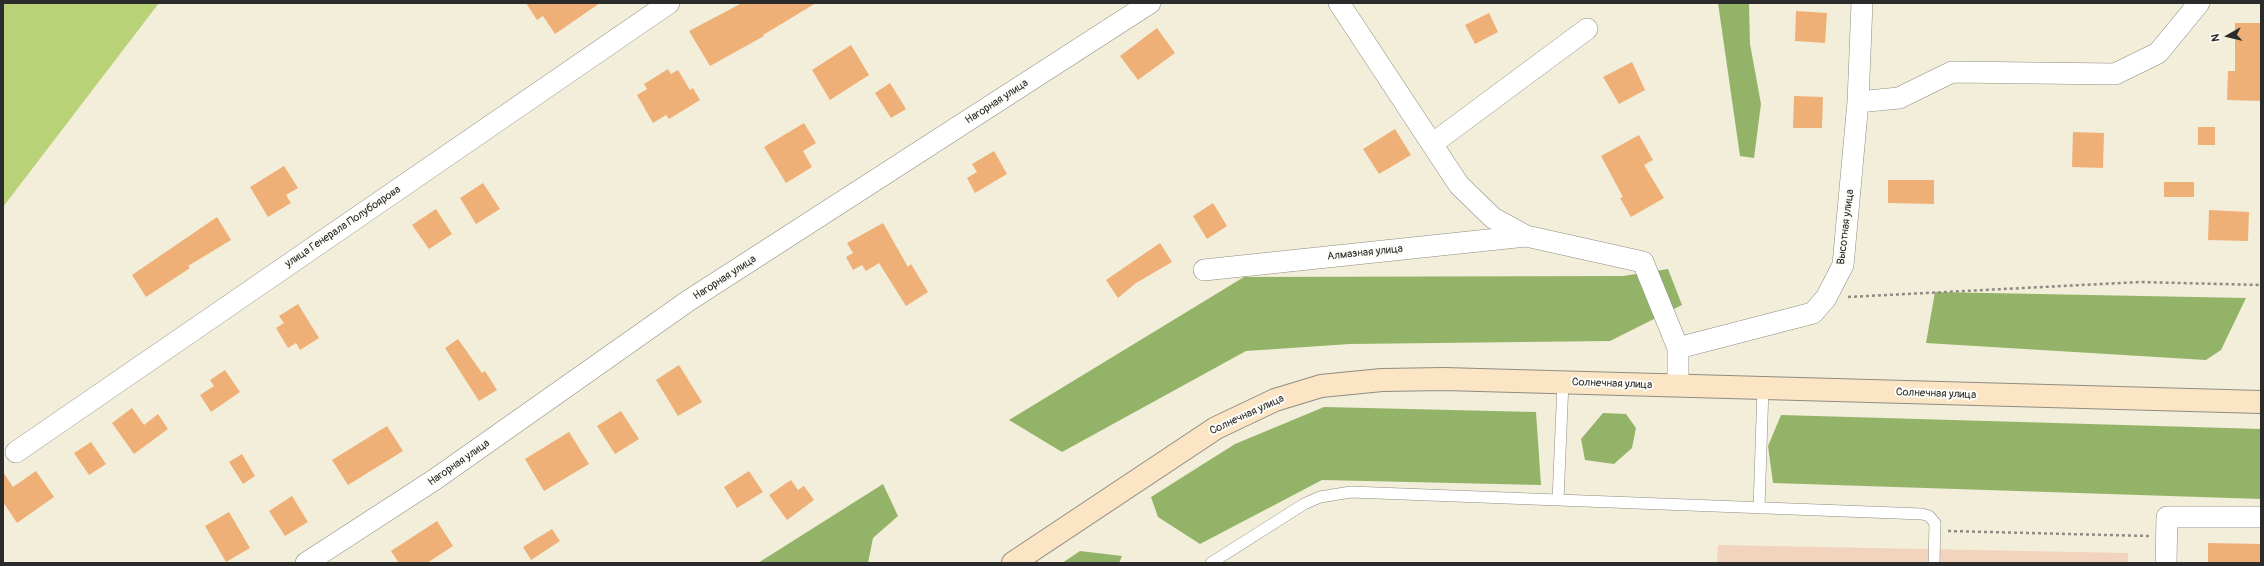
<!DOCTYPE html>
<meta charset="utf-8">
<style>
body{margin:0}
#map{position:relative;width:2264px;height:566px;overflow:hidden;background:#f2eed9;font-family:Pangolin,sans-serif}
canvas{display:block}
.frame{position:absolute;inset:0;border:4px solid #2b2b2b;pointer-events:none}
.north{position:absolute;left:2208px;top:16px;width:40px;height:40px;-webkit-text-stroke:3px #fdfcf7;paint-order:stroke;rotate:262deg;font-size:11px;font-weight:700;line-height:16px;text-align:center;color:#2b2b2b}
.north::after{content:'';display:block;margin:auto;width:14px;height:18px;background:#2b2b2b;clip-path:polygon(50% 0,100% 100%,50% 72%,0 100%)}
</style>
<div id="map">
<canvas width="2264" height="566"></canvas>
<div class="frame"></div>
<div class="north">N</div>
</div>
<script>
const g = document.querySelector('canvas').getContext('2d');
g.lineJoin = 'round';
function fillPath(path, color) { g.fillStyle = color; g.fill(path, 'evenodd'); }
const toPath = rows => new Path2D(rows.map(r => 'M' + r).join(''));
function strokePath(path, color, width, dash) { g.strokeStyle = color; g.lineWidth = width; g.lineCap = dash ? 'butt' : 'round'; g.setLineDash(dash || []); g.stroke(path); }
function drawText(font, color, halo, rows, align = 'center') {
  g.font = font + ' Pangolin,sans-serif'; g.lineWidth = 4; g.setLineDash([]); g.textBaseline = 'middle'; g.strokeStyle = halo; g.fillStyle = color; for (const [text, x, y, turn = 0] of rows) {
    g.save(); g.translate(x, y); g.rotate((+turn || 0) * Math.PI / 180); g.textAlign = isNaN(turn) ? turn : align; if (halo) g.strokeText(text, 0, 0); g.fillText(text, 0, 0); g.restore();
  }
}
const built = toPath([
 [1718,545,2128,553,2128,563,1717,563]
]);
const green = toPath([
 [3,3,159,3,3,207]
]);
const forest = toPath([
 [1718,3,1749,3,1750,44,1761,104,1754,158,1740,156],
 [1668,269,1682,305,1610,341,1350,344,1246,351,1062,452,1009,420,1244,277,1623,276],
 [1935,292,2246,298,2221,350,2206,360,1926,343],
 [1324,407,1536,412,1541,485,1322,480,1200,544,1158,517,1151,497,1235,444],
 [1603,413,1626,414,1636,428,1632,448,1614,464,1585,460,1581,439],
 [1781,415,2261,429,2261,499,1773,483,1768,446],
 [883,484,898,516,873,538,868,563,758,563],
 [1080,551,1122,556,1119,563,1062,563]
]);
const building = toPath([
 [526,3,600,3,555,34,543,16,537,20],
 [742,3,816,3,763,35,764,36,710,66,689,31],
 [1796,11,1827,13,1825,43,1795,41],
 [1489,13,1498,32,1475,44,1465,25],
 [2235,23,2261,23,2261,101,2227,100,2228,71,2235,71],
 [1157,28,1175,53,1138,80,1120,56],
 [851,45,869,75,830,100,812,70],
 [1632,62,1645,90,1619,104,1603,77],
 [668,69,671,74,678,70,690,90,693,88,700,100,669,119,666,115,653,123,637,95,647,89,644,84],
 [890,83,906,109,891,118,875,93],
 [1794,96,1823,97,1822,128,1793,128],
 [804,123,816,143,803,151,812,167,786,183,764,147],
 [2198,127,2215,127,2215,145,2198,145],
 [1395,129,1411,155,1379,174,1363,149],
 [2073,132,2104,133,2103,168,2072,167],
 [1639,135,1653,160,1644,165,1664,198,1631,217,1620,198,1623,197,1601,156],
 [994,151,1007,174,975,193,967,178,977,172,972,164],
 [284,166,298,188,286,195,291,203,268,217,250,187],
 [1888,180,1934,180,1934,204,1888,203],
 [2164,182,2194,182,2194,197,2164,197],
 [483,183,500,209,476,224,460,198],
 [1213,203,1227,226,1207,239,1193,216],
 [436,209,452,234,429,249,412,225],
 [2209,210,2249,212,2248,241,2208,240],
 [217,217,231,240,188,266,190,268,146,297,132,275],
 [883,223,908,267,911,264,928,292,906,306,879,263,866,271,862,265,853,270,846,257,853,253,847,243],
 [1160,243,1172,262,1136,283,1118,298,1106,280],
 [298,304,319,338,300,350,296,343,288,348,276,328,284,323,279,316],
 [458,339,482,373,485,371,497,390,479,401,445,348],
 [679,365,702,402,678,416,656,380],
 [225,370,240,392,211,412,200,395,214,386,210,380],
 [132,408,144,425,158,414,168,429,134,454,112,423],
 [621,411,639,439,615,454,597,426],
 [387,426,403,451,348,485,332,460],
 [569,432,589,464,544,491,525,459],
 [91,442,106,464,89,475,74,453],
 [242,454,255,476,243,484,229,462],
 [36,471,54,497,17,523,3,502,3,472,13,487],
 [749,471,763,492,737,508,724,487],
 [791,480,798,490,804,486,814,500,787,520,769,495],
 [292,496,308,522,285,536,269,511],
 [229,512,250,548,226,562,205,526],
 [437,521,453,546,427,563,399,563,391,551],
 [552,529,560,541,531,560,523,547],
 [2208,543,2261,544,2261,563,2208,563]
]);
const path = toPath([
 [1848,297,2140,282,2261,285],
 [1948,531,2149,536]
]);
const lane = toPath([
 [1558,500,1563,382],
 [1759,508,1763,388],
 [1211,563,1304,504,1320,497,1351,492,1922,514,1929,516,1935,523,1934,563]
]);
const street = toPath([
 [1339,3,1459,185,1493,218,1526,236,1643,262,1678,348],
 [1858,102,1899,98,1952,72,2115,74,2158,53,2199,3],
 [1432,144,1587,29],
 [1204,270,1526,236],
 [1678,385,1678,348,1813,313,1826,298,1843,265,1858,102,1862,3],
 [16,452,669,3],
 [306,563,434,480,688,301,1150,3],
 [2166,563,2167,517,2261,517]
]);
const secondary = toPath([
 [1013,563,1216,428,1275,400,1321,386,1382,380,1444,379,2261,402]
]);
const streetNames = [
 ["Нагорная улица",997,102,-33],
 ["улица Генерала Полубоярова",343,227,-34],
 ["Высотная улица",1846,227,-83],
 ["Алмазная улица",1365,253,-6],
 ["Нагорная улица",725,278,-33],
 ["Солнечная улица",1612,384,2],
 ["Солнечная улица",1936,394,2],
 ["Солнечная улица",1247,415,-25],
 ["Нагорная улица",459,463,-35]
];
fillPath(built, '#f2d4be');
fillPath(green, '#bad277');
fillPath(forest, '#93b468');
fillPath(building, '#efb078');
strokePath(lane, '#8e8c82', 12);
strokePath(street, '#8e8c82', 22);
strokePath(secondary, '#8e8c82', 24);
strokePath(path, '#8e8c82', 2.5, [3, 3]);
strokePath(lane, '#fff', 11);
strokePath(street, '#fff', 21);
strokePath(secondary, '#fce5c4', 22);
drawText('11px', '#2b2b2b', '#fdfcf7', streetNames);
</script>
